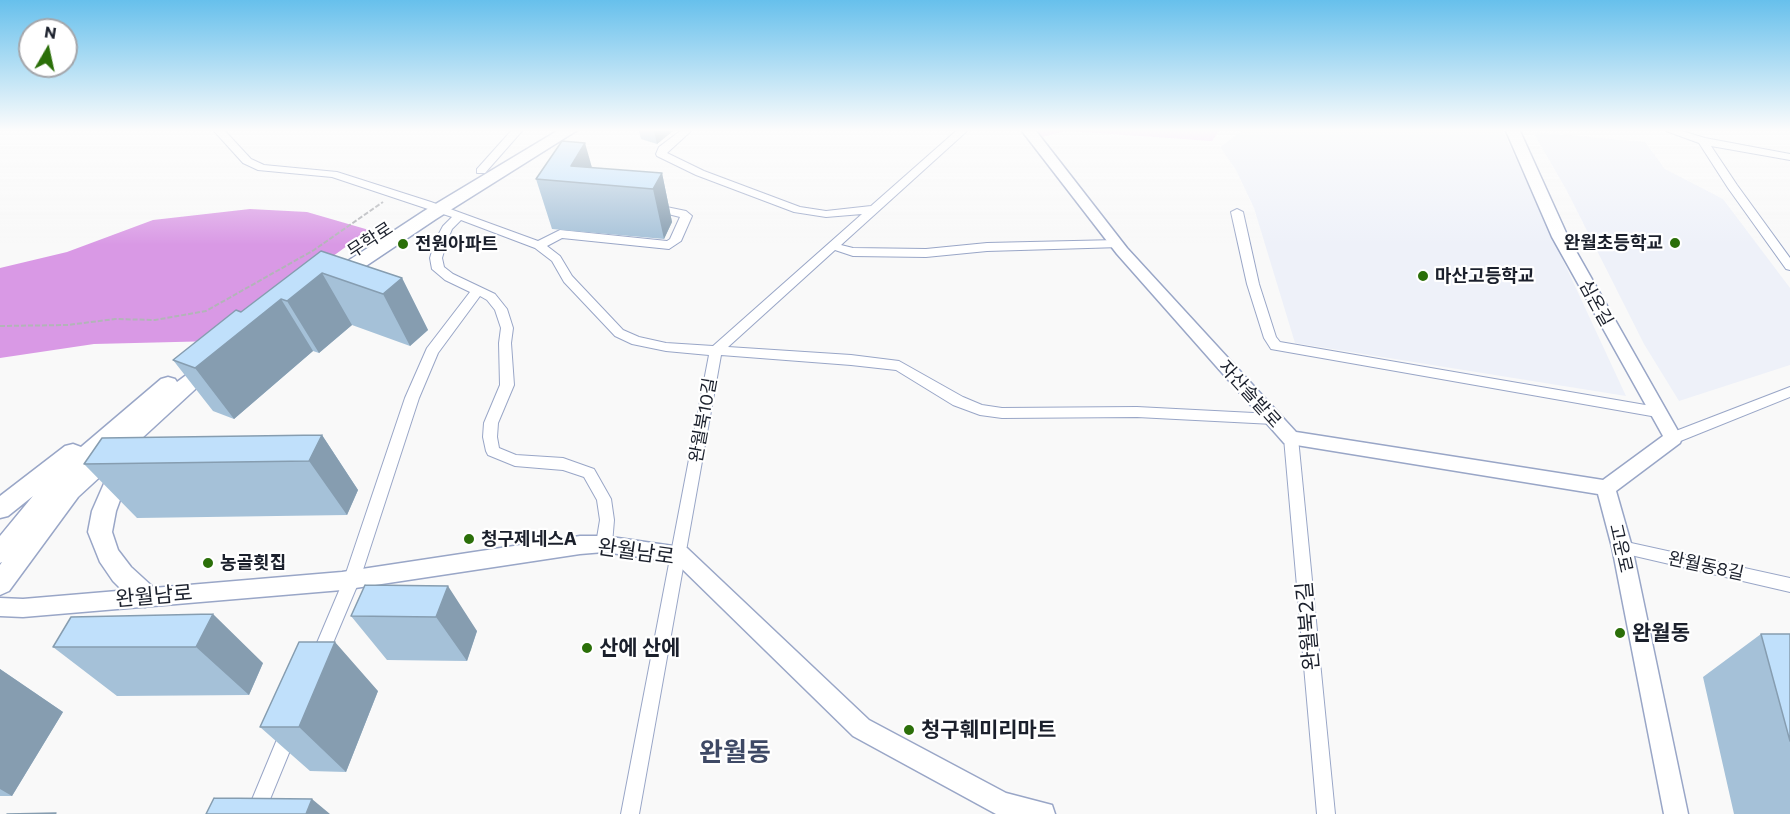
<!DOCTYPE html>
<meta charset="utf-8">
<style>
body{margin:0}
#map{position:relative;width:1790px;height:814px;overflow:hidden;background:#f9f9f9;font-family:Commissioner,sans-serif}
canvas{display:block}
.north{position:absolute;left:18px;top:18px;width:60px;height:60px;box-sizing:border-box;background:#fff;border:2px solid #a4a6ab;border-radius:50%;rotate:9deg;font-size:16px;font-weight:700;line-height:24px;text-align:center;color:#1b202c}
.north::after{content:'';display:block;margin:auto;width:21px;height:27px;background:#2b6f09;clip-path:polygon(50% 0,100% 100%,50% 72%,0 100%)}
</style>
<div id="map">
<canvas width="1790" height="814"></canvas>
<div class="north">N</div>
</div>
<script>
const g = document.querySelector('canvas').getContext('2d');
g.lineJoin = 'round';
function fillPath(path, color) { g.fillStyle = color; g.fill(path, 'evenodd'); }
const toPath = rows => new Path2D(rows.map(r => 'M' + r).join(''));
function strokePath(path, color, width, dash) { g.strokeStyle = color; g.lineWidth = width; g.lineCap = dash ? 'butt' : 'round'; g.setLineDash(dash || []); g.stroke(path); }
function drawText(font, color, halo, rows, align = 'center') {
  g.font = font + ' Commissioner,"Noto Sans KR",sans-serif'; g.lineWidth = 4.5; g.setLineDash([]); g.textBaseline = 'middle'; g.strokeStyle = halo; g.fillStyle = color; for (const [text, x, y, turn = 0] of rows) {
    g.save(); g.translate(x, y); g.rotate((+turn || 0) * Math.PI / 180); g.textAlign = isNaN(turn) ? turn : align; if (halo) g.strokeText(text, 0, 0); g.fillText(text, 0, 0); g.restore();
  }
}
const built = toPath([
 [1242,131,1503,131,1626,396,1295,343,1254,208,1236,170,1220,147],
 [1533,132,1645,142,1665,169,1723,199,1790,288,1790,365,1679,401,1644,344,1567,191]
]);
const green = toPath([
 [1036,131,1219,131,1212,141,1067,131,1041,137]
]);
const forest = toPath([
 [250,209,307,212,369,230,216,341,94,344,0,358,0,268,67,252,153,220]
]);
const path = toPath([
 [0,326,68,325,115,319,155,320,206,311,314,250,383,202]
]);
const minor = toPath([
 [214,131,225,131,251,159,264,165,337,172,431,202,538,241,560,230,667,241,670,239,680,217,648,209,646,207,652,204,686,211,692,216,681,241,669,249,562,238,547,246,560,256,572,276,623,330,639,337,666,343,713,346,862,214,826,217,794,212,696,175,657,156,656,154,659,147,680,131,691,131,667,153,704,171,800,207,826,211,871,206,956,131,967,131,841,245,853,248,926,249,987,243,1117,240,1121,241,1121,247,987,251,926,257,853,256,835,250,728,347,851,355,899,361,963,397,982,405,1002,408,1137,407,1273,414,1278,415,1280,419,1278,423,1273,424,1137,417,1002,418,980,415,953,405,896,370,851,365,721,355,639,814,621,814,709,355,666,351,632,344,615,336,564,282,552,261,535,248,461,220,452,229,447,241,442,258,444,267,453,274,495,294,507,309,513,328,511,343,514,385,498,423,497,437,499,448,516,455,563,458,594,469,611,499,614,520,612,544,609,549,604,550,599,549,596,544,600,520,597,500,584,477,563,470,515,466,488,455,486,451,483,437,484,423,500,385,499,343,501,328,495,310,487,300,480,296,438,353,419,398,360,579,325,662,319,665,313,662,311,657,344,579,405,398,427,348,470,292,445,280,432,269,430,258,435,241,443,226,452,217,332,177,258,170,243,163,214,131],
 [511,131,522,131,485,173,477,173,477,169,511,131],
 [1666,131,1682,131,1705,138,1790,154,1790,160,1711,146,1737,185,1790,258,1790,270,1786,269,1728,188,1699,143,1666,131],
 [1237,209,1243,212,1259,284,1276,337,1280,342,1657,407,1664,412,1657,417,1271,349,1264,338,1247,284,1231,212,1237,209],
 [1790,387,1790,397,1678,442,1668,442,1666,438,1668,434,1790,387],
 [1291,433,1296,434,1298,438,1335,814,1317,814,1284,438,1286,434,1291,433],
 [1622,541,1790,578,1790,592,1622,553,1617,552,1614,547,1617,542,1622,541],
 [289,723,295,725,298,731,264,814,246,814,283,725,289,723]
]);
const secondary = toPath([
 [1022,131,1036,131,1127,248,1296,432,1603,480,1663,436,1552,237,1506,131,1520,131,1568,237,1682,438,1680,443,1616,491,1632,547,1688,814,1664,814,1612,547,1598,494,1284,443,1117,254,1022,131],
 [580,536,604,536,687,548,869,720,1006,793,1052,805,1055,814,996,814,853,736,675,562,604,552,580,554,342,590,23,617,0,616,0,598,23,599,342,572,580,536]
]);
const primary = toPath([
 [557,131,576,131,436,219,342,282,328,282,326,278,328,274,424,211,557,131],
 [212,359,219,361,222,366,219,371,203,382,78,497,9,591,0,595,0,565,2,562,0,563,0,536,33,496,8,516,0,518,0,496,65,446,73,444,81,447,161,379,168,377,175,379,177,382,205,361,212,359],
 [127,460,135,463,138,469,124,489,116,511,112,532,118,550,131,567,154,588,157,596,154,604,145,607,136,604,113,581,100,562,88,532,92,511,106,479,119,463,127,460]
]);
const wall = toPath([
 [639,131,673,131,657,144,641,139],
 [662,173,672,222,664,239,552,229,536,179],
 [321,251,402,278,428,330,410,346,352,325,319,353,313,351,234,419,213,411,173,360,241,312],
 [322,435,358,490,347,515,137,518,84,464],
 [365,585,477,631,467,661,387,660,351,616],
 [71,617,263,663,249,695,117,696,53,647],
 [1761,634,1790,634,1790,814,1734,814,1703,677],
 [0,669,63,712,12,796,0,796],
 [378,691,346,772,310,771,260,727]
]);
const shadedWall = toPath([
 [654,131,673,131,657,144],
 [585,143,597,185,571,166],
 [662,173,672,222,664,239,653,189],
 [322,273,352,325,319,353,287,301],
 [402,278,428,330,410,346,383,294],
 [281,299,313,351,234,419,195,368],
 [322,435,358,490,347,515,309,461],
 [448,586,477,631,467,661,436,617],
 [213,614,263,663,249,695,196,647],
 [335,642,378,691,346,772,299,727],
 [0,669,63,712,12,796,0,789],
 [312,799,330,814,306,814]
]);
const building = toPath([
 [562,141,585,143,571,166,662,173,653,189,536,179,562,141],
 [321,251,402,278,383,294,322,273,287,301,281,299,195,368,173,360,236,310,241,312,321,251],
 [322,435,309,461,84,464,102,438,322,435],
 [365,585,448,586,436,617,351,616,365,585],
 [213,614,196,647,53,647,71,617,213,614],
 [1761,634,1790,634,1790,741,1761,634],
 [299,642,335,642,299,727,260,727,299,642],
 [214,798,312,799,306,814,206,814,214,798],
 [56,813,55,814,7,814,56,813]
]);
const markers = [
 [1675,243,6,"#2b6f09"],
 [403,244,6,"#2b6f09"],
 [1423,276,6,"#2b6f09"],
 [469,539,6,"#2b6f09"],
 [208,563,6,"#2b6f09"],
 [1620,633,6,"#2b6f09"],
 [587,648,6,"#2b6f09"],
 [909,730,6,"#2b6f09"]
];
const streetNames = [
 ["무학로",370,240,-33],
 ["심온길",1596,303,61],
 ["자산솔밭로",1250,394,48],
 ["완월북10길",703,420,-80],
 ["고운로",1621,548,77],
 ["완월동8길",1706,566,12]
];
const poiNames = [
 ["완월초등학교",1663,243,"right"],
 ["전원아파트",415,244],
 ["마산고등학교",1435,276],
 ["청구제네스A",481,539],
 ["농골횟집",220,563]
];
const nearStreetnames = [
 ["완월남로",636,552,8],
 ["완월남로",154,596,-5],
 ["완월북2길",1308,626,-95]
];
const nearPoinames = [
 ["완월동",1632,633],
 ["산에 산에",599,648],
 ["청구훼미리마트",921,730]
];
const nearQuarternames = [
 ["완월동",735,752]
];
fillPath(built, '#eef1f9');
fillPath(green, '#f5c8fd');
fillPath(forest, '#d999e5');
strokePath(minor, '#99a6c7', 2);
strokePath(secondary, '#99a6c7', 3);
strokePath(primary, '#99a6c7', 3);
strokePath(path, '#b2b4b8', 2, [5, 2]);
fillPath(minor, '#fff');
fillPath(secondary, '#fff');
fillPath(primary, '#fff');
fillPath(wall, '#a5c1d8');
fillPath(shadedWall, '#869db0');
fillPath(building, '#c0e0fb');
strokePath(building, '#869db0', 1.5);
const sky = g.createLinearGradient(0, 0, 0, 245);
sky.addColorStop(0, '#67c0ec');
sky.addColorStop(0.53, '#fcfcfc');
sky.addColorStop(1, '#fcfcfc00');
g.fillStyle = sky;
g.fillRect(0, 0, 1790, 245);
for (const [x, y, r, color] of markers) { const dot = new Path2D(); dot.arc(x, y, r, 0, 2 * Math.PI); g.fillStyle = color; g.fill(dot); strokePath(dot, '#fff', 2); }
drawText('18px', '#1b202c', '#fff', streetNames);
drawText('bold 18px', '#1b202c', '#fff', poiNames, 'left');
drawText('21px', '#1b202c', '#fff', nearStreetnames);
drawText('bold 21px', '#1b202c', '#fff', nearPoinames, 'left');
drawText('bold 26px', '#3e4965', '#fff', nearQuarternames);
</script>
